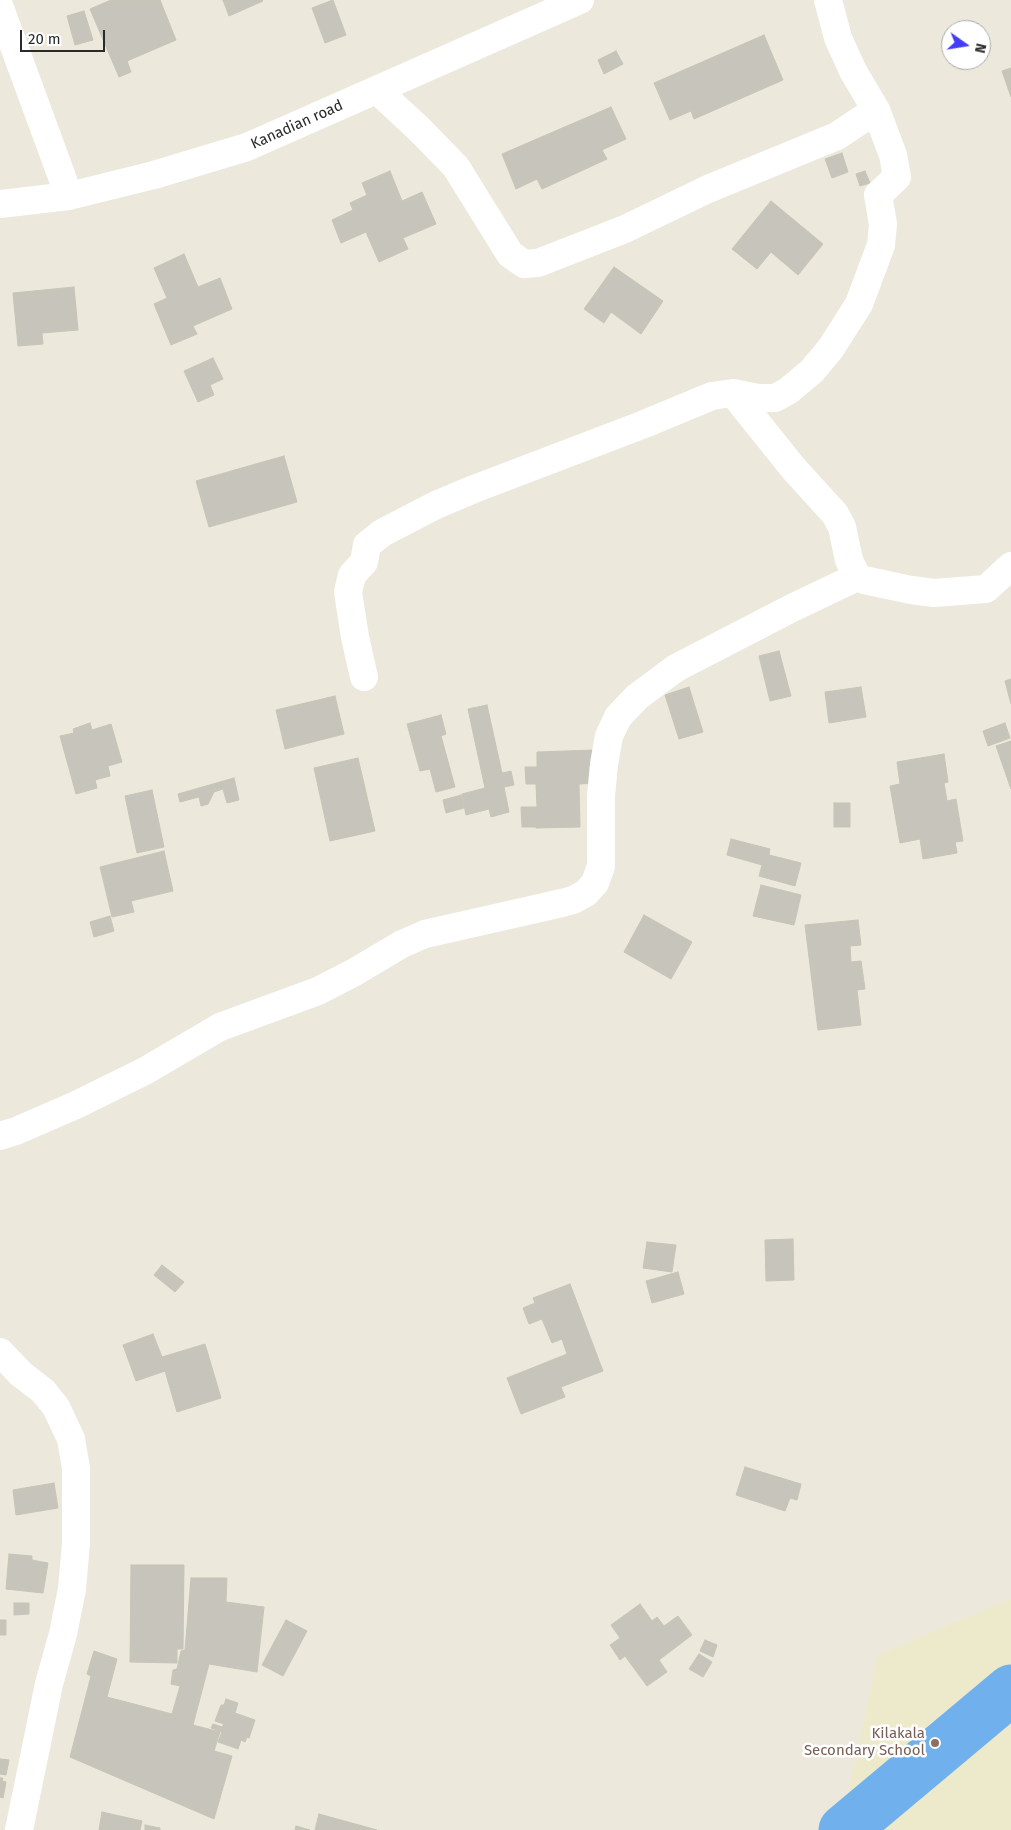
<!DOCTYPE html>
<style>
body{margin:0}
#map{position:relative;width:1011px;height:1830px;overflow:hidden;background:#ece8dc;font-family:"Fira Sans",sans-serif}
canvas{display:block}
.north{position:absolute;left:941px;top:20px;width:50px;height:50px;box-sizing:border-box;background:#fff;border:1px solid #aaa;border-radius:50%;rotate:103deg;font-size:14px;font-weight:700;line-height:20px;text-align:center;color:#2a2a2a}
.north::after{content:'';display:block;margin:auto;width:18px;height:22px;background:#443df7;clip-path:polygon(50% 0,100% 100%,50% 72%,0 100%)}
.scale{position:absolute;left:20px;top:30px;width:85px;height:22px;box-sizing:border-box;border:2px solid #2a2a2a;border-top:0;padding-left:6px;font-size:15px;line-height:18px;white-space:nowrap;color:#2a2a2a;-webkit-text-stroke:4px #fff;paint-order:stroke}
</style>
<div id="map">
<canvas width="1011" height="1830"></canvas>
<div class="north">N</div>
<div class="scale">20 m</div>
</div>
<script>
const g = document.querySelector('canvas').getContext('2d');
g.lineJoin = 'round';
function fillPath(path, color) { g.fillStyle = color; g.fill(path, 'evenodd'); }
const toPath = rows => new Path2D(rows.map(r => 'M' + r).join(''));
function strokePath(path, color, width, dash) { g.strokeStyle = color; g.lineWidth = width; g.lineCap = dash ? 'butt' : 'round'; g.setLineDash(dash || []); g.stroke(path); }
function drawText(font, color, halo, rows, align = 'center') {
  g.font = font + ' "Fira Sans",sans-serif'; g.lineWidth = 5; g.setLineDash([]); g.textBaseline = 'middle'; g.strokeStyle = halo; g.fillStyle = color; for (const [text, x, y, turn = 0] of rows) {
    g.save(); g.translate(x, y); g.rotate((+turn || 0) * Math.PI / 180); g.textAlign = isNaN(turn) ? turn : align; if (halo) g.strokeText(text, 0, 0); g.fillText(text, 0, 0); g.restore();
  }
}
const education = toPath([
 [1011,1599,1011,1830,840,1830,878,1655]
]);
const river = toPath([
 [844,1830,1011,1690]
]);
const building = toPath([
 [111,0,160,0,176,40,127,61,131,72,119,77,90,9,111,0],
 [223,0,262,0,263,1,229,16,223,0],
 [333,0,346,35,325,43,312,8,333,0],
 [84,11,93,40,75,45,67,16,84,11],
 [764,35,783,80,694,119,691,111,670,120,654,83,764,35],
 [616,51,623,64,604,74,598,60,616,51],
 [1011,68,1011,97,1002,71,1011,68],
 [611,107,626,139,602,150,607,159,542,189,537,179,516,189,502,154,611,107],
 [842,153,848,172,832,178,825,159,842,153],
 [390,171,402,201,422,192,436,224,403,238,408,249,379,262,366,232,341,243,332,220,353,210,350,203,367,195,362,183,390,171],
 [865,171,870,183,860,186,856,174,865,171],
 [771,201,823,244,798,275,771,252,757,269,732,249,771,201],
 [184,254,198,287,220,278,232,309,193,326,197,334,171,345,154,304,167,298,154,268,184,254],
 [614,267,663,301,641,334,611,312,604,323,584,309,614,267],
 [74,287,78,330,42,333,43,344,18,346,13,293,74,287],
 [213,358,223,379,210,385,214,395,198,402,184,371,213,358],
 [284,456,297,502,209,527,196,481,284,456],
 [779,651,791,696,770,701,759,656,779,651],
 [1011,679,1011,704,1005,681,1011,679],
 [689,687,703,732,679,739,665,695,689,687],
 [861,687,866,717,829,723,825,692,861,687],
 [335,696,344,734,285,749,276,710,335,696],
 [487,705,502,773,511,771,514,785,504,787,509,812,491,817,489,809,466,815,462,794,485,788,468,709,487,705],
 [441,715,446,734,441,736,455,787,436,792,430,769,420,771,407,724,441,715],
 [90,723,92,730,111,724,122,762,108,766,110,776,95,780,97,788,76,794,60,736,74,733,73,729,90,723],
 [1005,723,1010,738,988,746,983,731,1005,723],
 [1011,741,1011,789,996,746,1011,741],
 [594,750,595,783,579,784,580,827,536,828,536,827,522,827,521,807,537,807,536,784,526,784,525,767,537,767,537,752,594,750],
 [944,754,948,782,944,783,947,801,956,799,963,841,955,842,957,853,923,859,920,839,900,843,890,786,900,784,897,762,944,754],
 [358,758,375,831,330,841,314,768,358,758],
 [234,778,239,800,227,803,223,789,214,792,208,804,201,806,199,797,180,802,178,794,234,778],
 [152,790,164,847,137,853,125,796,152,790],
 [461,795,464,808,446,813,443,800,461,795],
 [834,803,850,803,850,827,834,827,834,803],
 [731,839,770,849,769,855,801,863,795,886,759,876,762,865,727,855,731,839],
 [164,851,173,891,131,901,134,912,112,917,100,867,164,851],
 [761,885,801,895,794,925,753,916,761,885],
 [644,915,692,942,671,979,624,952,644,915],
 [110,916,114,931,94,937,90,922,110,916],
 [858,920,861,945,850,946,851,962,861,961,865,989,857,990,861,1025,818,1030,805,925,858,920],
 [793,1239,794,1280,766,1281,765,1240,793,1239],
 [647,1242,676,1245,672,1272,643,1268,647,1242],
 [162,1265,184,1282,175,1292,154,1275,162,1265],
 [678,1272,684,1294,652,1303,646,1281,678,1272],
 [570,1284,603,1371,561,1387,565,1397,521,1414,507,1378,567,1354,562,1339,552,1343,542,1319,529,1324,523,1308,535,1303,533,1298,570,1284],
 [153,1334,162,1357,205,1344,221,1398,177,1412,165,1371,136,1381,123,1345,153,1334],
 [745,1467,801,1484,797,1500,790,1498,785,1511,736,1495,745,1467],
 [54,1483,58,1508,16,1515,13,1490,54,1483],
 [9,1554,32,1556,32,1560,48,1563,43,1593,6,1589,9,1554],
 [131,1565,184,1565,183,1649,177,1649,177,1663,130,1662,131,1565],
 [191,1578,227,1578,226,1602,264,1607,257,1672,209,1664,193,1725,220,1732,214,1751,232,1756,214,1819,70,1757,91,1676,87,1674,94,1651,117,1659,107,1697,172,1714,180,1686,171,1684,173,1670,177,1669,181,1651,185,1650,191,1578],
 [14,1603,29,1603,29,1614,14,1615,14,1603],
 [640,1604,652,1621,657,1617,664,1626,678,1616,692,1635,659,1660,667,1672,647,1686,625,1656,620,1660,610,1645,620,1638,611,1625,640,1604],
 [0,1620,6,1620,6,1635,0,1635,0,1620],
 [286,1620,307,1631,283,1676,262,1665,286,1620],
 [705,1640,717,1645,713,1657,700,1651,705,1640],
 [699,1654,712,1662,703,1677,689,1669,699,1654],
 [226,1699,238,1703,235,1713,255,1720,249,1738,247,1737,245,1742,241,1740,238,1749,218,1742,222,1732,211,1728,213,1724,222,1727,224,1724,215,1721,221,1705,224,1705,226,1699],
 [0,1759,9,1760,6,1775,0,1774,0,1759],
 [0,1778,3,1778,2,1781,6,1782,3,1798,0,1797,0,1778],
 [102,1812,142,1821,140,1830,99,1830,102,1812],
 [319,1814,377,1830,315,1830,319,1814],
 [145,1825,160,1828,160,1830,145,1830,145,1825],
 [296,1826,310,1830,295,1830,296,1826]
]);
const minor = toPath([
 [0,8,69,196],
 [377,90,420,130,456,167,510,254,524,264,538,263,625,229,708,189,837,136,876,110],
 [0,204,69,196,154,175,247,147,580,0],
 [733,393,794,469,835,514,842,527,849,560,857,577,864,580,911,590,934,593,986,589,1011,566],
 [364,677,355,637,348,592,352,575,364,562,367,545,382,533,436,505,474,489,642,425,712,396,733,393,758,398,775,398,788,391,812,371,831,348,859,304,881,245,883,224,878,195,897,177,893,155,876,110,853,71,838,38,828,0],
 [0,1136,16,1131,76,1105,145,1071,220,1027,318,991,353,973,402,944,425,934,562,903,573,900,586,893,595,883,601,866,601,796,604,764,609,736,618,717,637,697,676,668,792,608,857,577],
 [0,1352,21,1374,43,1391,56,1407,71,1439,76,1468,76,1543,72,1589,63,1634,49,1684,19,1830]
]);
const markers = [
 [935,1743,5,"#8d6e63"]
];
const streetNames = [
 ["Kanadian road",297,125,-24]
];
const educationNames = [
 ["Kilakala",925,1734],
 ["Secondary School",925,1751]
];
fillPath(education, '#edeacb');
strokePath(river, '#70b0ec', 51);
fillPath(building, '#c7c5bb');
strokePath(building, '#c7c4b5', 1);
strokePath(minor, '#fff', 28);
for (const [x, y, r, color] of markers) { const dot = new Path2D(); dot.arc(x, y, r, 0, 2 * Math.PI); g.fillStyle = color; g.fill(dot); strokePath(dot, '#fff', 2); }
drawText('15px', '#2a2a2a', '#fff', streetNames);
drawText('15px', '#785e54', '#fff', educationNames, 'right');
</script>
